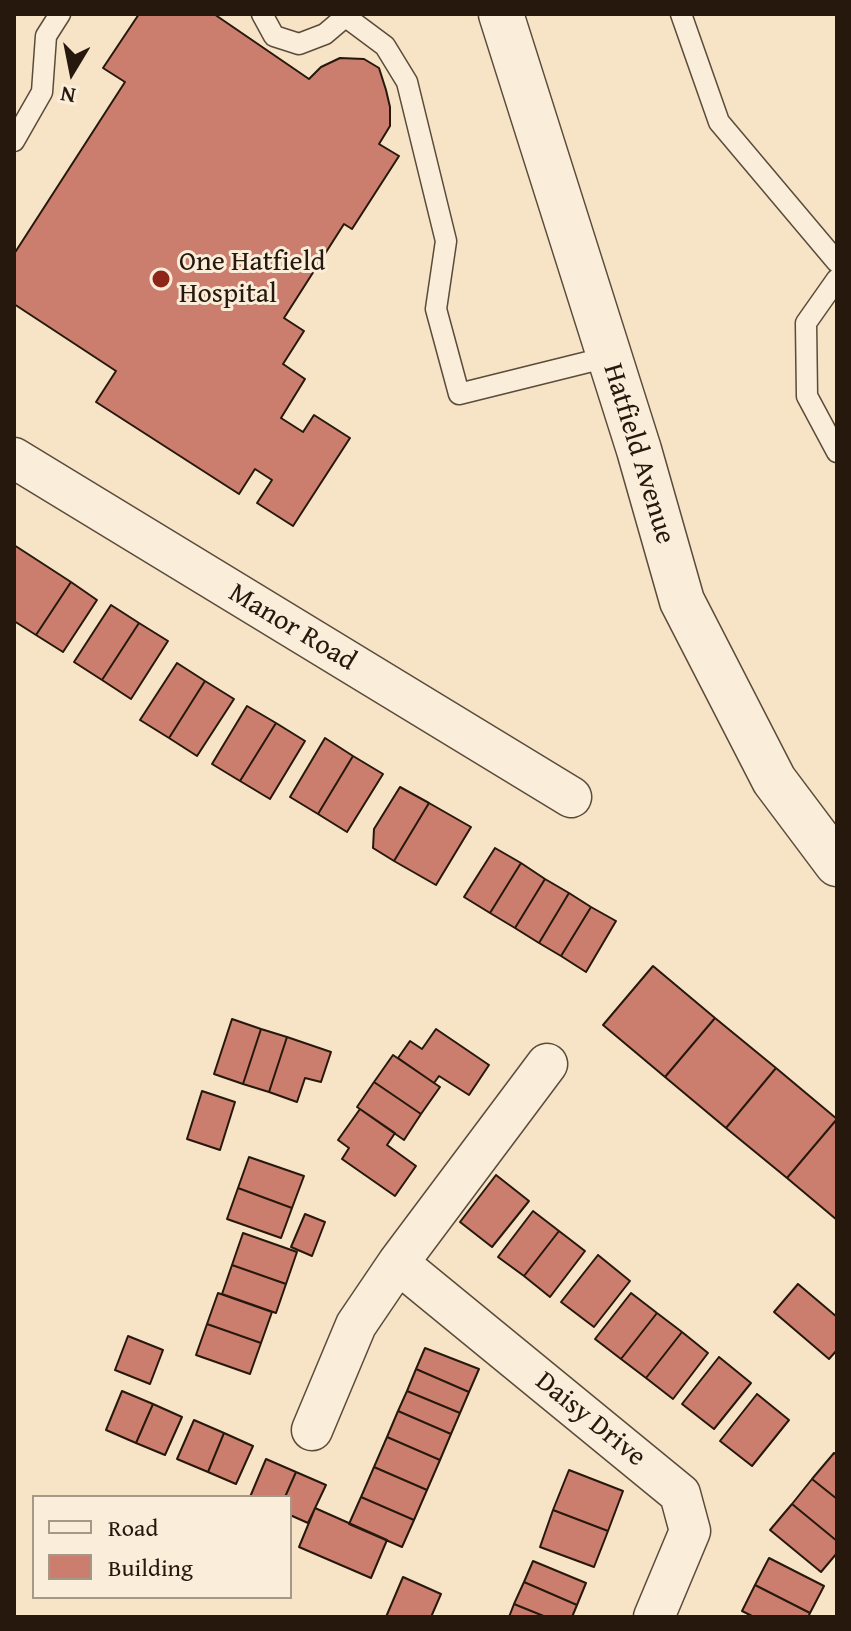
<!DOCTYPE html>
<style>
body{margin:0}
#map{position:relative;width:851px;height:1631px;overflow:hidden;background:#f7e3c5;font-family:"Gentium Book Plus",serif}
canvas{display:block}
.frame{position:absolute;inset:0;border:16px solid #26180d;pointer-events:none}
.legend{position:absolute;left:32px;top:1495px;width:260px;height:104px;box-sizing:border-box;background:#faedd9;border:2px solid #a59887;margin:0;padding:10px 14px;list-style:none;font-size:24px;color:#26180d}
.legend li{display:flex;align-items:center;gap:16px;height:40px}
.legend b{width:40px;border:2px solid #a59887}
.north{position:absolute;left:32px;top:32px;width:80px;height:80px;-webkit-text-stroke:6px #faedd9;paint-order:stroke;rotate:190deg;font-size:22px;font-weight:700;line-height:32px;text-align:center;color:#26180d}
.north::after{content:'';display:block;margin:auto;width:28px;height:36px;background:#26180d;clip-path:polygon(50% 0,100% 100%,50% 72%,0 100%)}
</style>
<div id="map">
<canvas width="851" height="1631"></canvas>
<div class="frame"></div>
<ul class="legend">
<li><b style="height:10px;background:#faedd9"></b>Road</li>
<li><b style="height:22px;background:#cb7e6d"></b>Building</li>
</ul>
<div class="north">N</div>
</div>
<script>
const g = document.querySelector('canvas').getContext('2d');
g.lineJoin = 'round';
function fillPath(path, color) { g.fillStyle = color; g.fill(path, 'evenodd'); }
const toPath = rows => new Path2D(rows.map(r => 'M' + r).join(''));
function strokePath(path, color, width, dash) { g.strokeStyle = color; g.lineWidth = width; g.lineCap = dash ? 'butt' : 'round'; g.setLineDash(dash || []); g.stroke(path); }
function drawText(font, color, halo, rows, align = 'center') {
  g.font = font + ' "Gentium Book Plus",serif'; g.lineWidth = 6; g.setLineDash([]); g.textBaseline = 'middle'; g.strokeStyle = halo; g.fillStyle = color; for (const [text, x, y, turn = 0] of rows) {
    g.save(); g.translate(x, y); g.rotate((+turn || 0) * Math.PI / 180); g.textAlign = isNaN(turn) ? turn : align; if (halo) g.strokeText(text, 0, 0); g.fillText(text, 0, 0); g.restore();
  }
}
const building = toPath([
 [139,14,214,14,309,79,321,67,340,58,364,59,379,68,386,90,390,107,390,126,379,144,399,156,352,229,344,224,284,318,304,331,283,364,305,379,281,418,303,432,314,415,350,438,293,526,257,503,272,480,255,469,239,494,96,402,116,371,14,304,14,254,125,82,103,68,139,14],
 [14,545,71,582,36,635,14,621,14,545],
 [71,582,97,600,63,652,36,635,71,582],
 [111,605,139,623,102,680,74,662,111,605],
 [139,623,168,641,131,699,102,680,139,623],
 [177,663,205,681,169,738,140,720,177,663],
 [205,681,234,699,197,756,169,738,205,681],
 [247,706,276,723,240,781,212,764,247,706],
 [276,723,305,741,270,799,240,781,276,723],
 [325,738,353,756,318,814,290,797,325,738],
 [353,756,383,774,347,832,318,814,353,756],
 [400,787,429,803,394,861,373,848,374,829,400,787],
 [429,803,471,827,436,885,394,861,429,803],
 [495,848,521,863,490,913,464,897,495,848],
 [521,863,545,879,515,928,490,913,521,863],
 [545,879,569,893,539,943,515,928,545,879],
 [569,893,591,907,561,956,539,943,569,893],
 [591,907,616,921,586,972,561,956,591,907],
 [653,966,715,1018,665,1077,603,1025,653,966],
 [715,1018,776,1068,726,1128,665,1077,715,1018],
 [232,1019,261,1029,243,1084,214,1074,232,1019],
 [261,1029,287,1037,269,1092,243,1084,261,1029],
 [436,1029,489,1065,469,1095,439,1076,434,1083,398,1058,410,1041,422,1049,436,1029],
 [287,1037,331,1052,321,1082,305,1078,297,1102,269,1092,287,1037],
 [393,1055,440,1087,421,1114,374,1082,393,1055],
 [776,1068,837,1119,787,1178,726,1128,776,1068],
 [374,1082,421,1114,404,1140,357,1107,374,1082],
 [202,1091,235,1102,220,1150,187,1139,202,1091],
 [360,1109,395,1133,387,1145,416,1166,395,1196,342,1159,349,1148,338,1140,360,1109],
 [837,1119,837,1220,787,1178,837,1119],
 [249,1157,304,1176,292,1208,238,1188,249,1157],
 [496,1175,529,1201,492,1247,460,1222,496,1175],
 [238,1188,292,1208,281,1238,227,1219,238,1188],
 [533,1211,559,1231,524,1276,498,1257,533,1211],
 [305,1214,325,1222,312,1256,291,1247,305,1214],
 [559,1231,585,1251,550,1297,524,1276,559,1231],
 [243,1233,297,1252,286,1284,232,1265,243,1233],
 [598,1255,630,1281,594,1327,561,1302,598,1255],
 [232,1265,286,1284,276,1313,222,1294,232,1265],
 [798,1284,837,1317,837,1350,829,1359,774,1312,798,1284],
 [218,1293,272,1312,261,1343,207,1324,218,1293],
 [631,1293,657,1313,621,1359,595,1339,631,1293],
 [657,1313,682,1332,646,1378,621,1359,657,1313],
 [207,1324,261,1343,250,1374,196,1355,207,1324],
 [682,1332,708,1353,673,1399,646,1378,682,1332],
 [128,1336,163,1350,150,1384,115,1370,128,1336],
 [425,1348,479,1369,469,1392,416,1369,425,1348],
 [719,1357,751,1383,714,1429,682,1404,719,1357],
 [416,1369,469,1392,460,1413,407,1391,416,1369],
 [122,1391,153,1404,136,1443,106,1430,122,1391],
 [407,1391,460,1413,451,1434,398,1411,407,1391],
 [757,1394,789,1420,752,1466,720,1441,757,1394],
 [153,1404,182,1417,165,1455,136,1443,153,1404],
 [398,1411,451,1434,440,1460,387,1437,398,1411],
 [194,1420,224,1433,208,1472,177,1459,194,1420],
 [224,1433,253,1446,236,1484,208,1472,224,1433],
 [387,1437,440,1460,427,1490,374,1467,387,1437],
 [834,1453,837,1455,837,1499,812,1479,834,1453],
 [266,1459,296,1472,285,1497,250,1497,266,1459],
 [374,1467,427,1490,414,1520,361,1497,374,1467],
 [569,1470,623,1491,608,1531,553,1510,569,1470],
 [296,1472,326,1485,308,1523,290,1515,290,1497,285,1497,296,1472],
 [812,1479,837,1499,837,1541,792,1504,812,1479],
 [361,1497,414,1520,402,1547,349,1524,361,1497],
 [792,1504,837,1541,837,1553,821,1572,770,1530,792,1504],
 [315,1508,387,1540,371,1578,299,1547,315,1508],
 [553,1510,608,1531,594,1567,540,1547,553,1510],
 [769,1558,824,1586,810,1613,755,1585,769,1558],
 [533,1561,586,1583,577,1605,524,1582,533,1561],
 [403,1577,441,1594,431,1617,386,1617,403,1577],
 [524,1582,577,1605,572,1617,546,1617,514,1604,524,1582],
 [755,1585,810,1613,808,1617,754,1617,742,1611,755,1585],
 [514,1604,546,1617,509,1617,514,1604]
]);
const service = toPath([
 [262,14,274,36,299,44,325,34,345,17],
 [342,14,385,46,407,82,446,241,436,309,459,394,608,357],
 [681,14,719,122,837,262],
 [14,141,42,92,46,36,60,14],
 [837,279,806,323,807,396,837,452]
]);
const minor = toPath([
 [14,458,571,797],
 [547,1064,398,1263,680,1494,690,1531,654,1617],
 [312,1430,356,1325,398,1263]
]);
const tertiary = toPath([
 [501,14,639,450,682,601,774,780,837,864]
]);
const markers = [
 [161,279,10,"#8f2418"]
];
const poiNames = [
 ["One Hatfield",179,263],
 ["Hospital",179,295]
];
const streetNames = [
 ["Hatfield Avenue",638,454,73],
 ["Manor Road",292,628,31],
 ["Daisy Drive",590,1420,39]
];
fillPath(building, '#cb7e6d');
strokePath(building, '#26180d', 2);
strokePath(service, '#5a4b3b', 23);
strokePath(minor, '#5a4b3b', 43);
strokePath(tertiary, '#5a4b3b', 47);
strokePath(service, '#faedd9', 20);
strokePath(minor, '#faedd9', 40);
strokePath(tertiary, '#faedd9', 44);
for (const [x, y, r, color] of markers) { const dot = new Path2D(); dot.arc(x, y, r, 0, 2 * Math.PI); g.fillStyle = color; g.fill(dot); strokePath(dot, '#faedd9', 3); }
drawText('28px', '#26180d', '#faedd9', poiNames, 'left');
drawText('28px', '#26180d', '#faedd9', streetNames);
</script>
